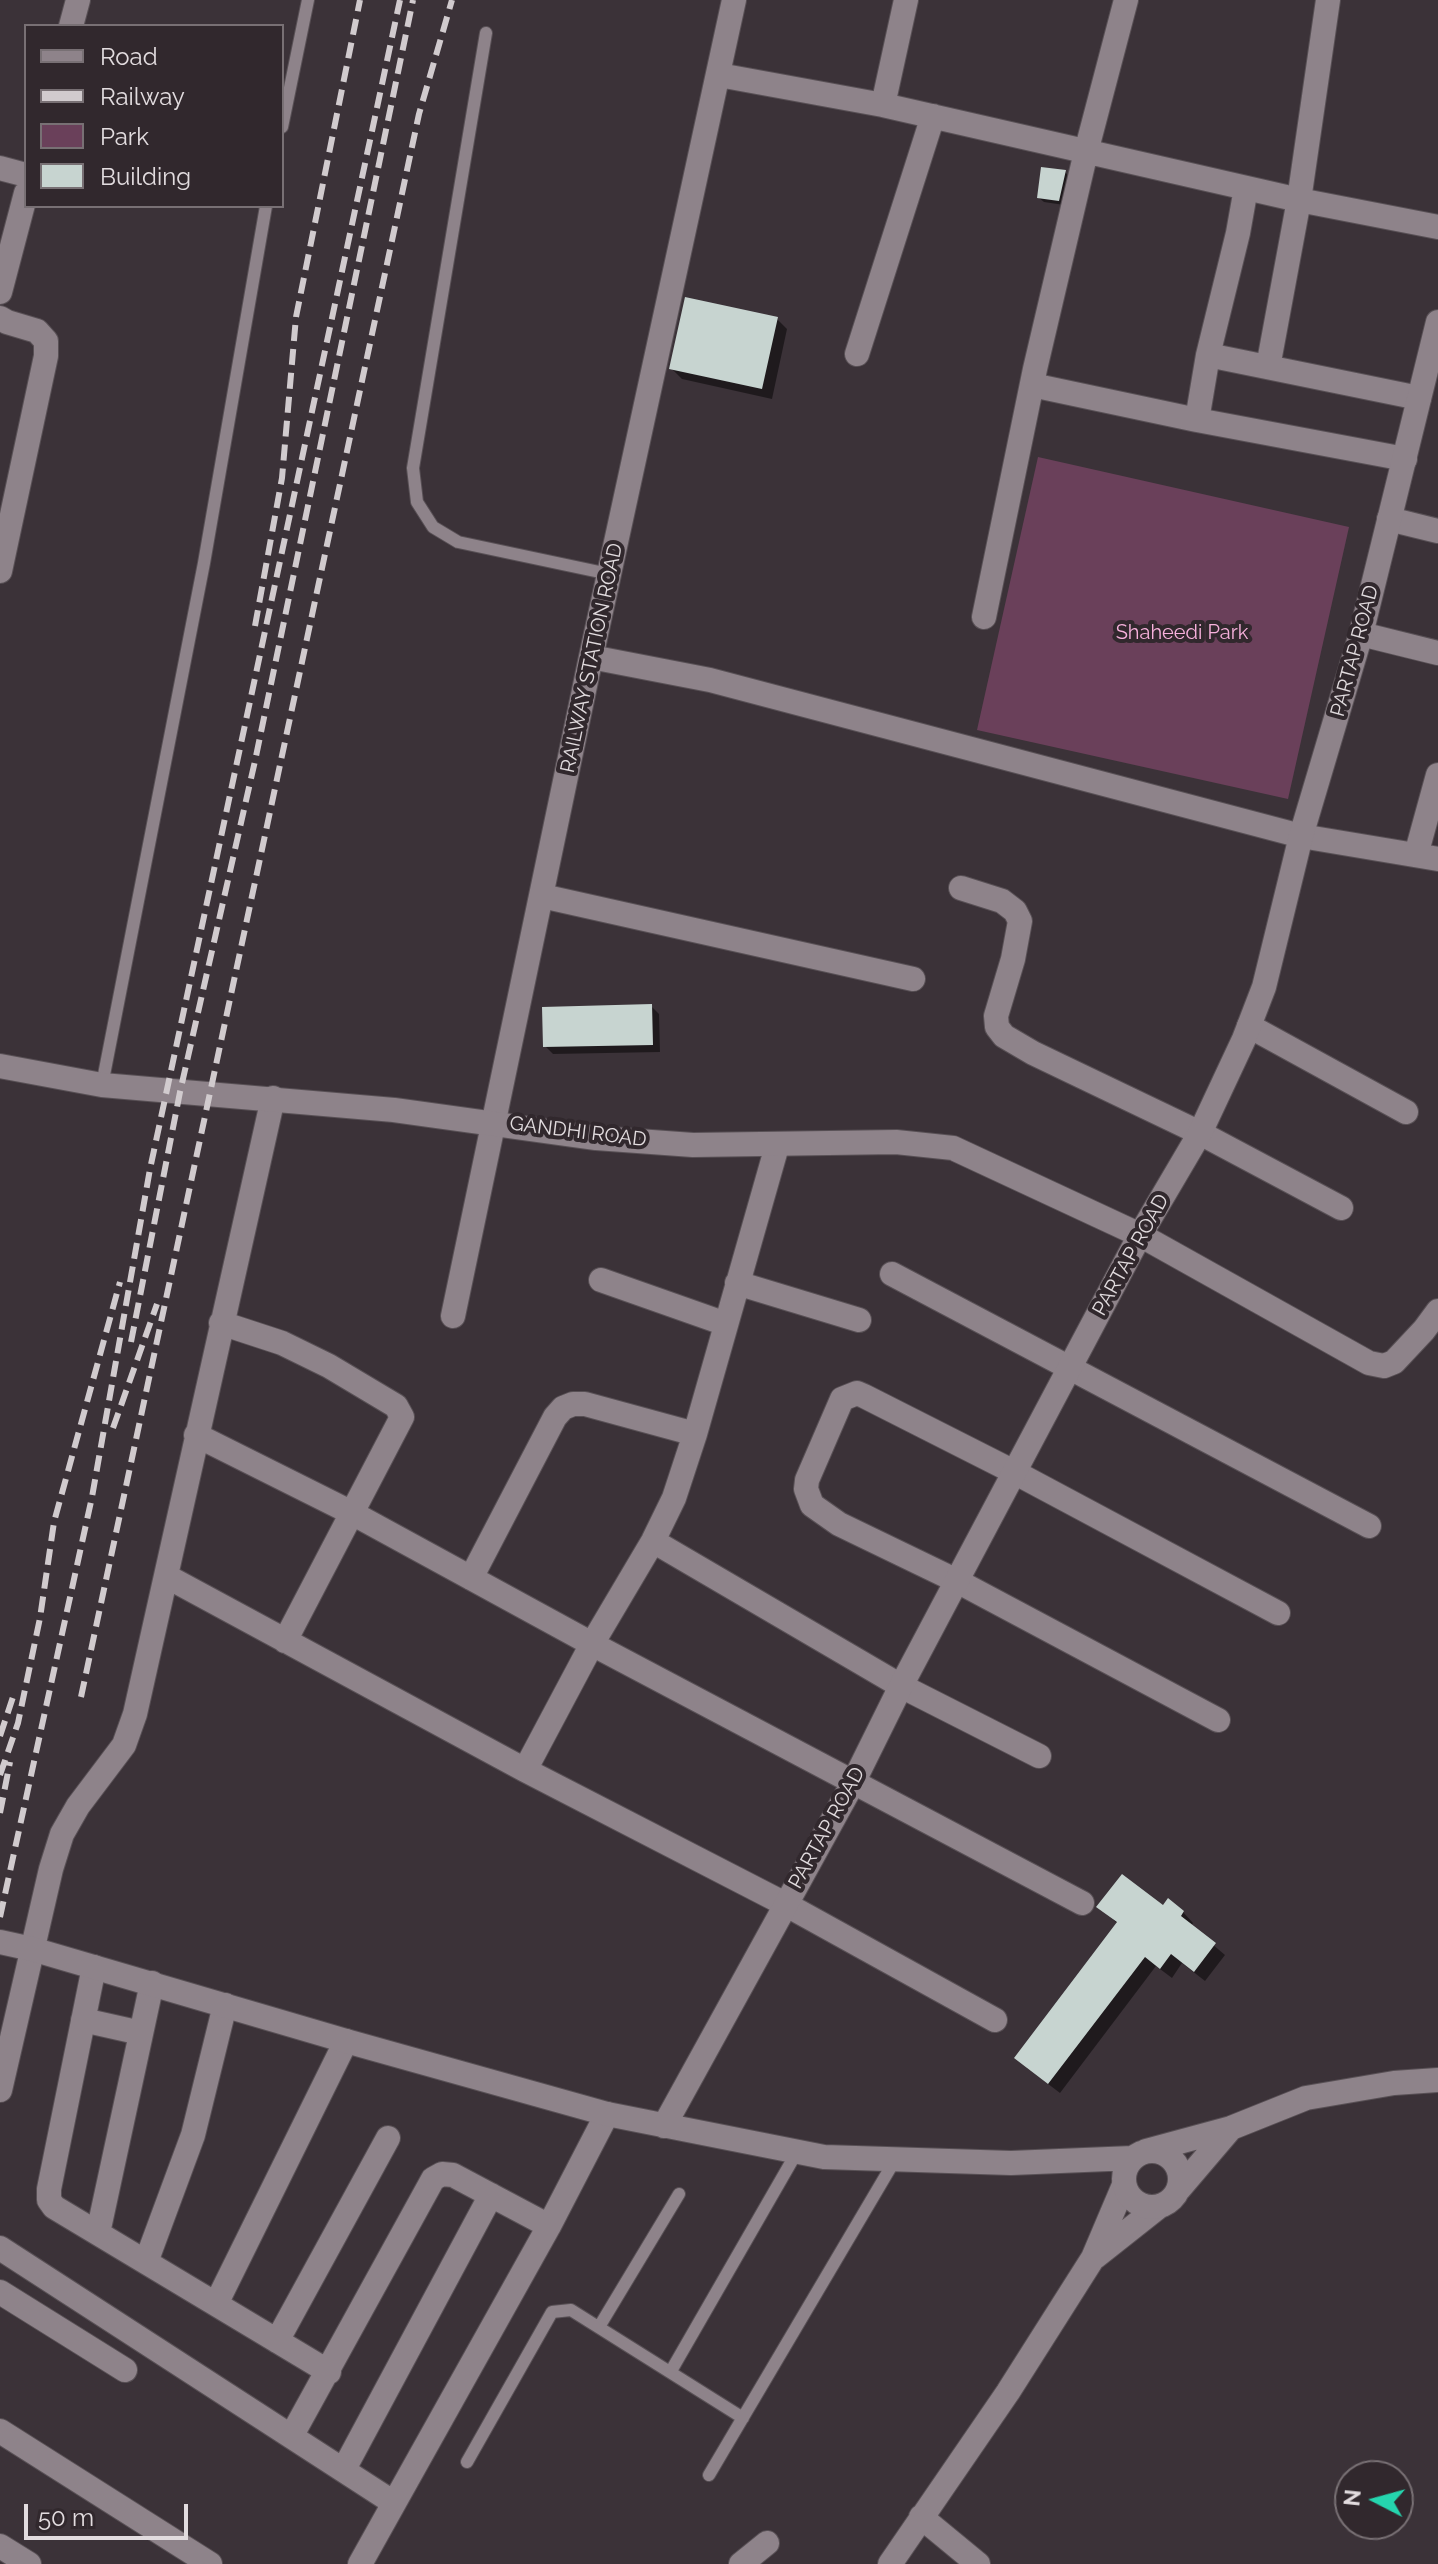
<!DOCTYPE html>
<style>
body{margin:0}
#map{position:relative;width:1438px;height:2564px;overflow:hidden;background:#3b3238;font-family:Raleway,sans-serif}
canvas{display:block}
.legend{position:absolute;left:24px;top:24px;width:260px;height:184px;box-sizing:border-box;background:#31282d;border:2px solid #787074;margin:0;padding:10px 14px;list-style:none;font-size:24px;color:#e2dcdf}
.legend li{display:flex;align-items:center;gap:16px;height:40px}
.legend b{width:40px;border:2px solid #787074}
.north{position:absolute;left:1334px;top:2460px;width:80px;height:80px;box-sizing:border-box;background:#31282d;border:2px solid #787074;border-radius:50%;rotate:276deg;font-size:22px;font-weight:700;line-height:32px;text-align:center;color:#e2dcdf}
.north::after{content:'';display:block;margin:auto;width:28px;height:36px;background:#25d5ae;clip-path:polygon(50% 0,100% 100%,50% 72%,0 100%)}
.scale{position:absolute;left:24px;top:2504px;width:164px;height:36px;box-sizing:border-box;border:4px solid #e2dcdf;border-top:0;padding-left:10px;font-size:24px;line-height:28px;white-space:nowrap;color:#e2dcdf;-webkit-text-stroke:6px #31282d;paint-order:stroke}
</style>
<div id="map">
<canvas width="1438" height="2564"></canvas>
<ul class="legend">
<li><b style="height:10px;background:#8e838a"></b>Road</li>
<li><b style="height:10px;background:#d1cbce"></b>Railway</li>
<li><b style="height:22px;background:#6a405a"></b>Park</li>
<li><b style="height:22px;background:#c7d4d0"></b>Building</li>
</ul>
<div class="north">N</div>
<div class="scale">50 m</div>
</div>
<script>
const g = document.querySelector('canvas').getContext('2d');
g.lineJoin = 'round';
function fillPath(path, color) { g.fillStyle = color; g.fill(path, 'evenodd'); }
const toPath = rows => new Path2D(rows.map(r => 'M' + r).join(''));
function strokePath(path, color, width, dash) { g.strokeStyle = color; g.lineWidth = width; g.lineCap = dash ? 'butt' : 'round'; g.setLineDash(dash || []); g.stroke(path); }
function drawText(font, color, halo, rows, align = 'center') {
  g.font = font + ' Raleway,sans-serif'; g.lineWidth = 8; g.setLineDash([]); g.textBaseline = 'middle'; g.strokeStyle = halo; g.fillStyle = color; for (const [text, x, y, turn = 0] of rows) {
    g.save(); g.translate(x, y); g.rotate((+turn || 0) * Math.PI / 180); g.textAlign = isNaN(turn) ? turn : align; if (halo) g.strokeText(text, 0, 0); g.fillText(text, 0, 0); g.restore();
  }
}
const green = toPath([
 [1038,457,1349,527,1288,799,977,730]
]);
const shadow = toPath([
 [1065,172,1070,177,1064,205,1044,202,1039,198],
 [777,319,787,329,772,399,682,379,671,368],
 [651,1006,659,1014,660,1052,553,1054,545,1046],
 [1099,1907,1163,1908,1183,1912,1193,1923,1191,1926,1225,1955,1205,1981,1182,1963,1172,1978,1156,1966,1060,2093,1027,2068,1118,1924]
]);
const building = toPath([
 [1041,167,1066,170,1059,201,1037,198],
 [685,297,778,317,762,389,669,369],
 [652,1004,653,1045,543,1047,542,1007],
 [1122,1874,1163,1905,1168,1898,1184,1911,1181,1916,1216,1943,1194,1972,1171,1954,1160,1969,1145,1957,1048,2084,1014,2058,1117,1922,1096,1907]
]);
const lane = toPath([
 [486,33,413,468,417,502,433,527,458,542,609,574],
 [282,127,308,0],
 [102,1085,204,563,266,206],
 [599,2327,679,2194],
 [671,2371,797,2152],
 [467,2462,552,2312,571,2310,743,2418],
 [709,2475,895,2160]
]);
const street = toPath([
 [71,26,78,0],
 [719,75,883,105,1299,200,1438,227],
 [883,105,906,0],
 [0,168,26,175],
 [0,292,26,193],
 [0,318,7,322,37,331,46,341,46,356,0,571],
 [857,354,933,116],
 [1208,355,1419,398],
 [1268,367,1299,200,1328,0],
 [1032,385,1197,420,1405,459],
 [1197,420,1208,355,1238,233,1246,188],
 [1389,519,1438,531],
 [984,617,1035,369,1086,152,1126,0],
 [1361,634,1438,653],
 [591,657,710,680,1301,836,1438,859],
 [1416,855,1438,775],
 [961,888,1002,901,1015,911,1020,921,1013,959,996,1016,997,1027,1004,1036,1033,1053,1200,1133,1341,1208],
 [542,896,913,979],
 [1249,1026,1406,1112],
 [1140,1235,1369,1363,1384,1366,1394,1362,1424,1330,1438,1311],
 [892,1274,1369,1526],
 [601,1280,726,1324],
 [737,1283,859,1320],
 [453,1316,591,657,734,0],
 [221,1323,282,1343,329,1366,396,1406,402,1417,285,1641],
 [196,1435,352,1513,592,1644,1082,1903],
 [653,1541,901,1686,1039,1756],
 [166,1576,525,1770,785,1904,995,2020],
 [471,1578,555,1417,563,1408,573,1404,585,1404,695,1434],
 [1218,1720,957,1581,839,1524,812,1505,806,1489,807,1480,842,1399,857,1393,864,1396,1014,1472,1278,1613],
 [525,1770,592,1644,653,1541,674,1498,695,1434,777,1146],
 [94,1967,49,2189,49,2200,54,2207,329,2372],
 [83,2020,141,2033],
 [0,2090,51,1869,62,1834,78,1806,124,1745,135,1714,273,1098],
 [98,2233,152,1983],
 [0,2248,394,2503],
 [1095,2257,1157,2208],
 [146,2262,193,2135,225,2005],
 [0,2292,125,2370],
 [216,2304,346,2041],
 [277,2341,388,2138],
 [0,2431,210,2564],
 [292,2435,433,2179,442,2174,453,2175,549,2226],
 [344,2469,491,2195],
 [921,2517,978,2564],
 [0,2546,29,2564],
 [360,2564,549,2226,607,2114],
 [741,2564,767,2543],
 [890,2564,1008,2392,1093,2258,1124,2185]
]);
const secondary = toPath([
 [0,1066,102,1085,394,1110,596,1138,693,1145,896,1142,953,1148,1140,1235],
 [0,1942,32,1949,346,2041,607,2114,824,2157,1011,2163,1133,2158],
 [664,2126,853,1783,901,1686,1140,1235,1200,1133,1244,1039,1264,987,1301,836,1361,634,1438,322],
 '1124 2179a28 28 0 1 1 56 0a28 28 0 1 1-56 0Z',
 [1146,2151,1231,2128,1306,2098,1394,2083,1438,2080],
 [1179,2189,1231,2128]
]);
const rail = toPath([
 [255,626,282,478,296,317,360,0],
 [131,1342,180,1092,255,761,413,0],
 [113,1428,157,1304],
 [81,1697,419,114,452,0],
 [0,1736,15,1691],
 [0,1775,18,1723,40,1618,54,1522,120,1282],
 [0,1813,10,1762],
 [0,1917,92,1497,150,1169,400,0]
]);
const parkNames = [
 ["Shaheedi Park",1182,633]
];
const streetNames = [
 ["PARTAP ROAD",1355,651,-75],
 ["RAILWAY STATION ROAD",592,658,-78],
 ["GANDHI ROAD",578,1132,7],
 ["PARTAP ROAD",1131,1255,-61],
 ["PARTAP ROAD",827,1828,-61]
];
fillPath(green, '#6a405a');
fillPath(shadow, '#0007');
fillPath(building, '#c7d4d0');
strokePath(lane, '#585055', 14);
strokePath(street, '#585055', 26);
strokePath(secondary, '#585055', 26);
strokePath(lane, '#8e838a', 12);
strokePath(street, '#8e838a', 24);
strokePath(secondary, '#8e838a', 24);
strokePath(rail, '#d1cbce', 6, [16, 8]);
drawText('20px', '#f7b1dc', '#31282d', parkNames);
drawText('20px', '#e2dcdf', '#31282d', streetNames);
</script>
